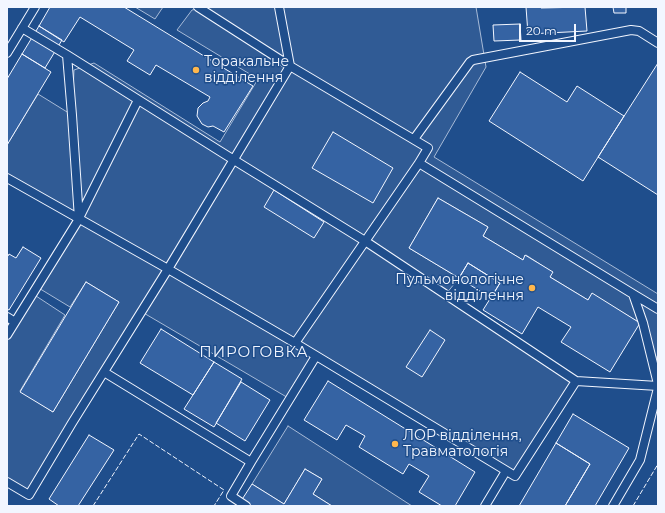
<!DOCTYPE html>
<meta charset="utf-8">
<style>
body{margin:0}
#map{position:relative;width:665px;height:513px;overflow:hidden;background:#1f4e8c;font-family:Montserrat,sans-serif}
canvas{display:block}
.frame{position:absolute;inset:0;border:8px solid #f2f6ff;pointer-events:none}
.scale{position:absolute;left:519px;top:24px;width:57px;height:18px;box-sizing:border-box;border:2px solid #f2f6ff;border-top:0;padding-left:5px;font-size:12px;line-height:14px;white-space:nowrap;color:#f2f6ff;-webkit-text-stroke:3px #1f4e8c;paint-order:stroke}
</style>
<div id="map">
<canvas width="665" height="513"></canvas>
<div class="frame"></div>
<div class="scale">20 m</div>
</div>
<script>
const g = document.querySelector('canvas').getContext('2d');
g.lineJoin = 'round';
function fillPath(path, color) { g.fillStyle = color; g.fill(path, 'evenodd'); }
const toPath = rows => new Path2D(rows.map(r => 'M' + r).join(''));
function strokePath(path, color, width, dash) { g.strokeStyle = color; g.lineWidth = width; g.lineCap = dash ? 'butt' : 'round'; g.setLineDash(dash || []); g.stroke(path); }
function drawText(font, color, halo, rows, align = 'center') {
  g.font = font + ' Montserrat,sans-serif'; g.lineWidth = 3; g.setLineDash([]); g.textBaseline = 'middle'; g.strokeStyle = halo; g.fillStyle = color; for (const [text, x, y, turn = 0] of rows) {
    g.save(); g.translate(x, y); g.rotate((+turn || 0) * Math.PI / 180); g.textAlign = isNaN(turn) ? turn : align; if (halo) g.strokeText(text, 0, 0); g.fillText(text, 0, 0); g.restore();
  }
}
const green = toPath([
 [135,7,163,7,155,19,135,7],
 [206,7,476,7,486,67,434,157,658,294,658,358,650,353,640,323,592,294,588,300,550,277,552,272,526,255,523,260,483,236,488,227,438,198,409,248,459,278,446,294,576,381,515,476,316,356,290,399,142,312,29,495,7,482,7,317,15,322,33,294,65,315,20,391,53,412,119,302,86,282,70,307,37,287,79,219,7,178,7,145,38,94,72,115,74,70,94,63,220,142,258,79,177,30,192,10,206,7],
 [288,426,412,506,332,506,313,494,322,479,305,469,284,504,252,484,288,426]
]);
const building = toPath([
 [50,7,124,7,253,86,224,132,213,126,208,127,202,124,197,116,198,108,203,103,208,101,210,97,156,65,150,75,127,61,134,50,80,17,64,42,39,26,50,7],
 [526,7,540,7,541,8,585,7,587,31,528,34,526,7],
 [613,7,626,7,626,13,614,13,613,7],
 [520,24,521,40,494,41,493,25,520,24],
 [39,26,62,40,45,68,22,54,39,26],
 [22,54,51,72,7,145,7,79,22,54],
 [658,63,658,195,598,157,658,63],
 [520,72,567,102,577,86,624,116,583,181,489,121,520,72],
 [333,132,393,168,373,203,312,168,333,132],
 [274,190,324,222,314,238,264,207,274,190],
 [438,198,488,227,483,236,523,260,525,255,553,272,550,277,588,300,592,293,640,323,610,372,561,342,571,327,538,307,522,334,483,310,500,283,468,263,459,278,409,248,438,198],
 [23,247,41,258,9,310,7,309,7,256,8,256,9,254,16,258,23,247],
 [468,263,500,283,491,298,459,278,468,263],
 [86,282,119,302,53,412,20,392,86,282],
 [161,329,214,362,193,395,140,363,161,329],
 [430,330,445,340,422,377,406,367,430,330],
 [214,362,242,379,214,427,184,409,214,362],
 [328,381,475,472,455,506,442,506,419,492,429,476,409,464,403,474,359,447,365,436,346,425,337,440,304,420,328,381],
 [241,382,270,400,245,441,216,423,241,382],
 [573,414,629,448,595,506,565,506,590,464,556,443,573,414],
 [89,435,114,450,78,506,59,506,49,499,89,435],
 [556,443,590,464,565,506,519,506,556,443],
 [305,469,322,479,313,494,332,506,250,506,241,501,252,484,284,504,305,469]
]);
const service = toPath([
 [198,7,290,66,428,148,419,163,295,343],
 [7,53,35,7],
 [414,139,470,62,473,60,631,30,639,31,658,43],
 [419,163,633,294,643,323,658,384],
 [7,178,168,269,295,343,515,476,576,381,365,241,234,160,67,55],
 [79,218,138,100],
 [633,294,658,309],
 [7,317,15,322],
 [7,335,79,219,72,115,67,55,22,28],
 [104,372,251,462,316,356],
 [576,381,658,386],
 [7,482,29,495,72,423,168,269,290,66,279,7],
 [246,506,231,496,251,462],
 [485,506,506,471],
 [613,506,640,460,658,388]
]);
const fence = toPath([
 [93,506,139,434,224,490,214,506],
 [633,506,658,464]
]);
const markers = [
 [196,70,4,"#ffb74d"],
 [532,288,4,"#ffb74d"],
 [395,444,4,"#ffb74d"]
];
const poiNames = [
 ["Торакальне",204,62],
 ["відділення",204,78],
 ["Пульмонологічне",524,280,"right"],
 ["відділення",524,296,"right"],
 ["ЛОР відділення,",403,436],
 ["Травматологія",403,452]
];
const neighbourhoodNames = [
 ["ПИРОГОВКА",254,353]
];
fillPath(green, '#305b95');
strokePath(green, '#a8bbd7', 1);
fillPath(building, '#3563a3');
strokePath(building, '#f2f6ff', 1);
strokePath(service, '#f2f6ff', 10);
strokePath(service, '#1f4e8c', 8);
strokePath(fence, '#f2f6ff', 1, [5, 2]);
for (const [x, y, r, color] of markers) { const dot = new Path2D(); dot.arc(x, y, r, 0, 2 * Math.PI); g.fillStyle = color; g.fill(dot); strokePath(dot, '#1f4e8c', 1.5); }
drawText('14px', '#f2f6ff', '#1f4e8c', poiNames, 'left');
g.letterSpacing = '1px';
drawText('15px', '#f2f6ff', '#1f4e8c', neighbourhoodNames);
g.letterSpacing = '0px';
</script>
